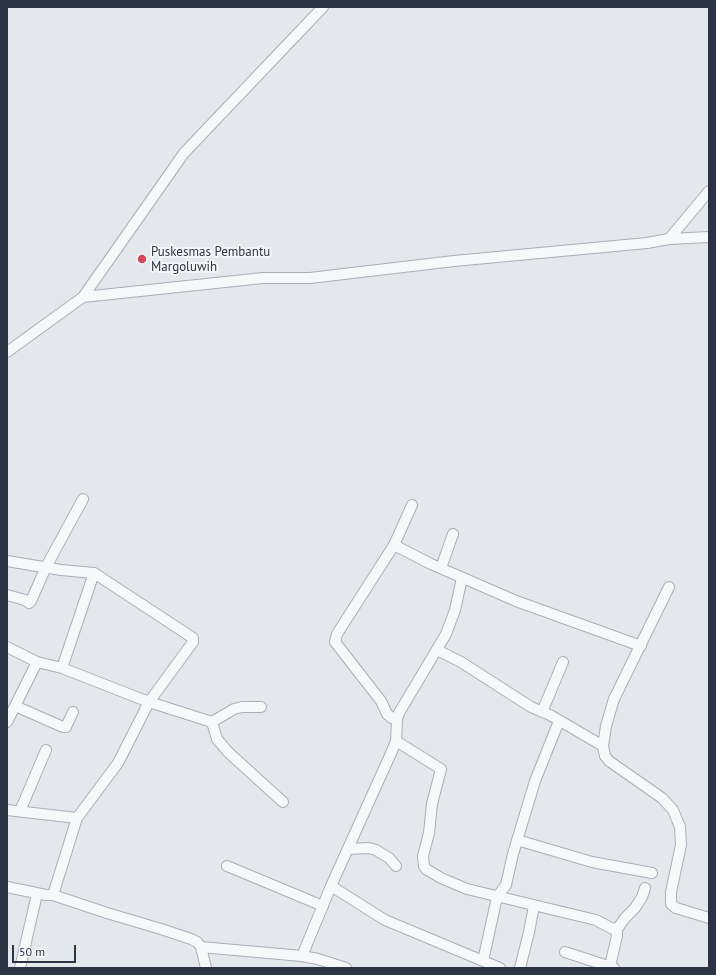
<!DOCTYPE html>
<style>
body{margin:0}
#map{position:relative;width:716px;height:975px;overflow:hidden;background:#e4e7ec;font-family:"PT Sans",sans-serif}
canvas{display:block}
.frame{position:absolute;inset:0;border:8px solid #2b3445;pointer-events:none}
.scale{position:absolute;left:12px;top:945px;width:64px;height:18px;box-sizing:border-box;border:2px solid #2b3445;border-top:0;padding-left:5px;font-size:12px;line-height:14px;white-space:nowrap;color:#2b3445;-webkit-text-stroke:3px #f4f6f9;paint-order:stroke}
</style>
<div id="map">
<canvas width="716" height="975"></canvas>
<div class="frame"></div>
<div class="scale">50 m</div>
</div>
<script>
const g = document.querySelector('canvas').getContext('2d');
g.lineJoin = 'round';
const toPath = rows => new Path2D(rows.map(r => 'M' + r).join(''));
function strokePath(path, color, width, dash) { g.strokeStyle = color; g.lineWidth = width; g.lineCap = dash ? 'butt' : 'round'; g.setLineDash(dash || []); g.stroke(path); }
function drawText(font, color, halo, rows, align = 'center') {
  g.font = font + ' "PT Sans",sans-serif'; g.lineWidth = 4; g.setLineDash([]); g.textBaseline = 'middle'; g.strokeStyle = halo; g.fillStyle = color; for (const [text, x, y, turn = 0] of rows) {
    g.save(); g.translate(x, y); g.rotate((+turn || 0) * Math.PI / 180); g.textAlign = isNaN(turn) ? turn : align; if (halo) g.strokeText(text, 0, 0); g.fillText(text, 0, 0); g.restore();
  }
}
const minor = toPath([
 [669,239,709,191],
 [83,297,263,278,310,278,454,261,647,243,669,239,709,237],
 [7,352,83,297,184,153,323,7],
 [394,545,431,564,516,601,641,646],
 [7,561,61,570,94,573,193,638,193,642,149,702,118,763,77,818,7,810],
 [441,568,453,534],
 [669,587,614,699,606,726,603,746,605,756,609,761,662,798,673,810,680,827,681,845,671,892,671,904,676,908,709,918],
 [7,595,25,600,29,603,31,601,46,567,83,499],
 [7,647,37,662,62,668,149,702,212,722,217,739,228,752,283,802],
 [437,650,461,662,531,707,550,715,603,746],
 [62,668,94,573],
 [15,706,63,727,66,727,73,712],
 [542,712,563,662],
 [397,719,392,718,387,714,381,701,335,642,337,634,394,545,412,505],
 [7,722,37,662],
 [212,722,234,709,242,707,261,707],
 [396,741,441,769,432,804,429,833,423,856,424,866,426,869,441,878,467,889,596,920,613,929,617,932,617,936,610,966],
 [20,811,46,750],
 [517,840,592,862,652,873],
 [348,849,369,848,376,850,389,858,396,866],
 [227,866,323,906],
 [331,886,385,920,500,968],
 [7,887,46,895,53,895,107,913,161,929,191,939,197,942,201,947,206,968],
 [53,895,77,818],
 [613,929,618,928,625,918,635,908,642,897,645,888],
 [201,947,302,956,331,886,392,751,396,741,397,719,399,713,446,634,455,610,462,578],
 [565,952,614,968],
 [302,956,318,959,346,968],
 [483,961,497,897,506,885,513,854,535,781,559,721],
 [20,968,37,894],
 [520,968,529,932,534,906]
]);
const markers = [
 [142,259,5,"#d1495b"]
];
const poiNames = [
 ["Puskesmas Pembantu",151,252],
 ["Margoluwih",151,267]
];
strokePath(minor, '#a9aeb7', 12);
strokePath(minor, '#f7f8fa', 10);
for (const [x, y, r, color] of markers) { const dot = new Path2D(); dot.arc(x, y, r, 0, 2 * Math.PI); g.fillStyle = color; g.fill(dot); strokePath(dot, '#f4f6f9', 1.5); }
drawText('13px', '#2b3445', '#f4f6f9', poiNames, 'left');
</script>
